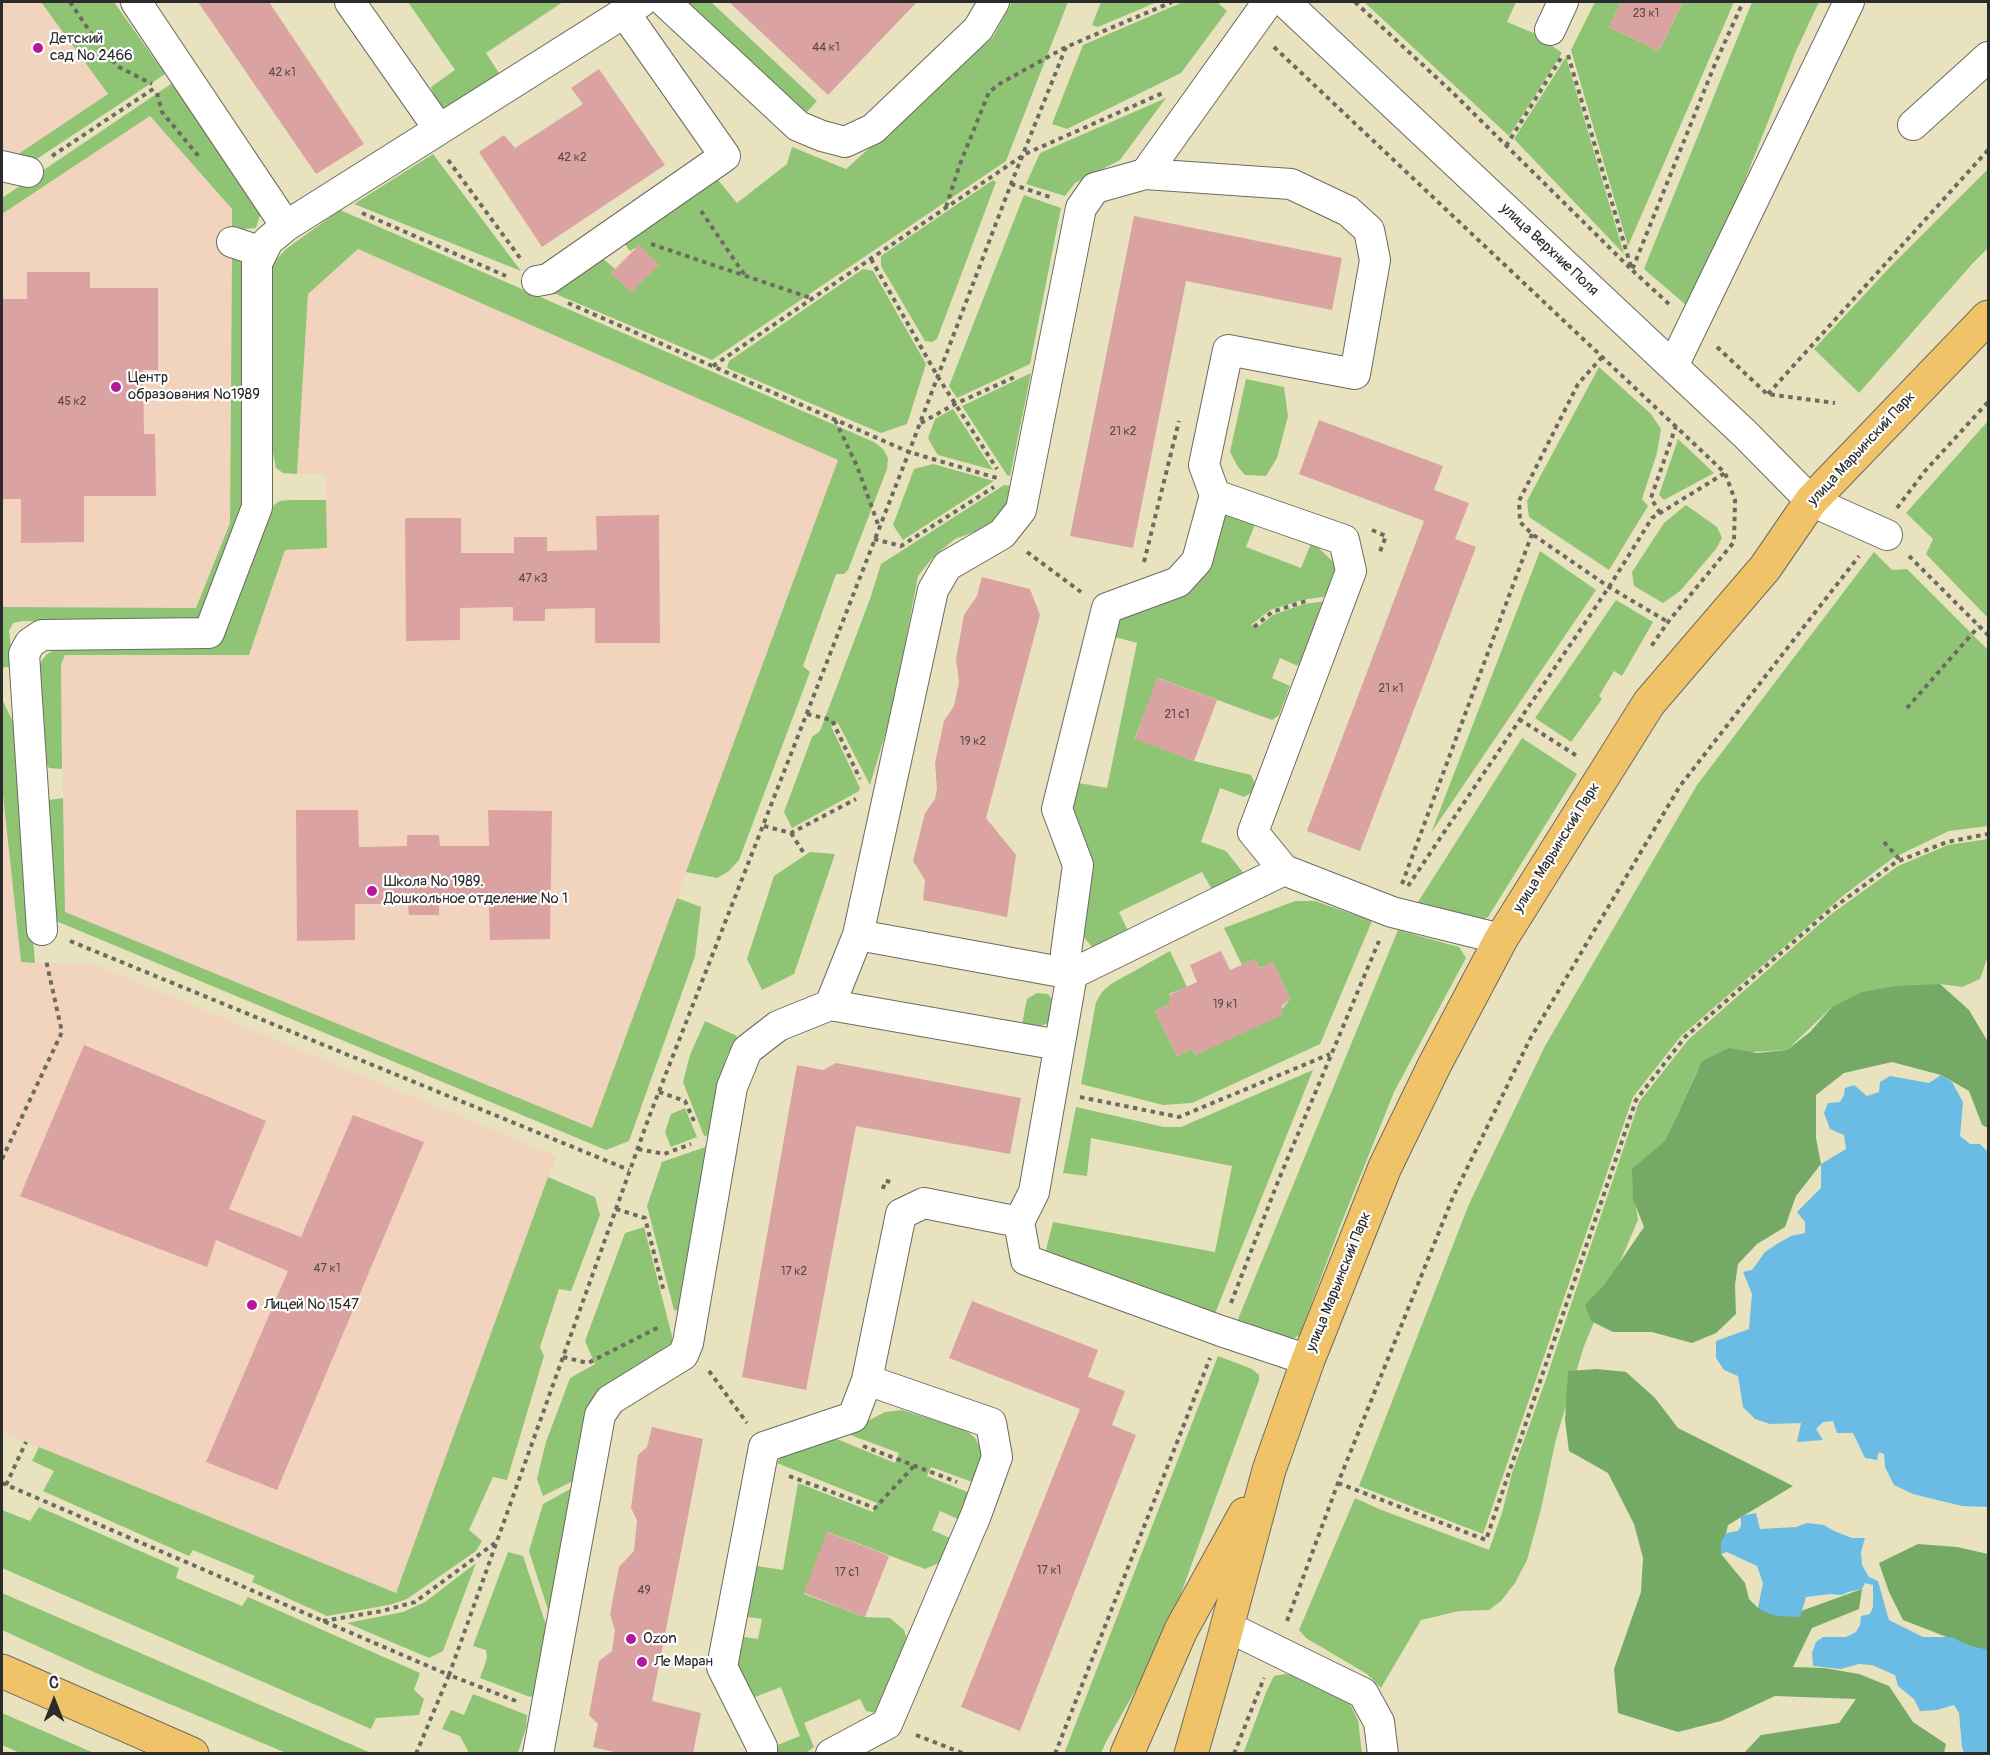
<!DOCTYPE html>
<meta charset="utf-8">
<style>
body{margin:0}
#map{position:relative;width:1990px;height:1755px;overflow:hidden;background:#e8e2bf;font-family:Pangolin,sans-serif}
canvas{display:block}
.frame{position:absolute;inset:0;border:3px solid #2b2b2b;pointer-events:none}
.north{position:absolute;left:24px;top:1671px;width:60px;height:60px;-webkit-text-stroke:4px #fff;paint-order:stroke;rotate:0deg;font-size:16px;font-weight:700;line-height:24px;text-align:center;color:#2b2b2b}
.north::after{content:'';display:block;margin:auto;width:21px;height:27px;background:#2b2b2b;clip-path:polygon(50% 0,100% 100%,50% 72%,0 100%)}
</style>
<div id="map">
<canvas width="1990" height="1755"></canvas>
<div class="frame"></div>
<div class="north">С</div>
</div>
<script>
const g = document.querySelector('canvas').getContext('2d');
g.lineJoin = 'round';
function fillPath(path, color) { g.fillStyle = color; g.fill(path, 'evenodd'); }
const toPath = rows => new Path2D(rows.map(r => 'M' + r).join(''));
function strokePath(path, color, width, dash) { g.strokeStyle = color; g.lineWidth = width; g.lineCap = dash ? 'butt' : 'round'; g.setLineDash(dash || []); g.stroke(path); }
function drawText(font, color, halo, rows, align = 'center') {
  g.font = font + ' Pangolin,sans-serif'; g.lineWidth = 4.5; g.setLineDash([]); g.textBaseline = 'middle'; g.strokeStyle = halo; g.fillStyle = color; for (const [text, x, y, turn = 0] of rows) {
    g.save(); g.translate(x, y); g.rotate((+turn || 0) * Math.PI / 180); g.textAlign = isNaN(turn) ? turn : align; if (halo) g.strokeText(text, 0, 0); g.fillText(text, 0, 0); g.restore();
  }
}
const built = toPath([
 [2,2,41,2,108,95,2,165],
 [150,116,232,209,230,523,196,608,2,607,2,214],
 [358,249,839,460,593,1128,65,912,61,665,65,655,249,655,285,550,327,548,325,474,297,474,308,294],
 [2,786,21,962,96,965,556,1156,396,1593,2,1432]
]);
const green = toPath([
 [41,2,114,2,165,74,2,182,2,165,108,94],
 [408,2,563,2,486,53,501,76,446,111,434,96,431,87,455,70],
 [682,2,711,2,817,101,806,113],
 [1012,2,1068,2,1006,161,712,360,551,292,601,257,615,269,611,273,631,292,658,265,639,246,630,251,623,242,714,175,737,203,787,164,792,147,846,169,993,37],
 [1101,2,1157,2,1098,27,1092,25],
 [1183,2,1217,2,1227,11,1181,73,1067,129,1052,124,1083,45],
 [1364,2,1516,2,1507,22,1536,34,1562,53,1509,136],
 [1595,2,1621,2,1609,27,1659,51,1683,2,1734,2,1628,246,1571,50],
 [1752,2,1819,2,1796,51,1693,311,1644,269],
 [1566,57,1624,254,1514,139],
 [174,82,260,215,256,228,232,230,232,209,150,116,2,214,2,198],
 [1166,98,1120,160,1075,183,1065,196,1026,184,1040,153],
 [433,154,521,271,354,204],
 [1988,169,1988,248,1972,264,1859,393,1814,349,1891,266],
 [993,180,996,182,937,339,932,342,925,341,881,266,881,256],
 [1024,195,1061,208,1030,364,957,398,949,386],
 [340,210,874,442,883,449,888,458,887,469,848,570,844,574,836,574,803,666,810,672,739,860,729,871,717,878,686,872,838,460,358,249,308,294,297,474,283,473,276,468,273,452,272,268,275,261,286,249],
 [232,252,239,258,245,267,247,504,199,621,185,625,23,621,13,623,9,631,13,666,2,668,2,607,196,608,230,523],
 [863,269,873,271,926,364,907,424,881,433,727,368,729,361],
 [1599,367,1651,414,1661,429,1657,453,1642,499,1648,506,1609,570,1529,517,1527,501],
 [1031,373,1010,476,1007,475,962,406],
 [1246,379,1284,387,1288,416,1277,458,1266,476,1245,475,1238,467,1230,452],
 [953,409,993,470,938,455,934,449,928,438,935,419],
 [1988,421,1988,618,1926,554,1933,539,1906,513],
 [1678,439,1714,473,1664,500,1659,495],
 [933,464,994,481,903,540,893,525,914,469],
 [1004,485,1015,487,1001,522,955,539,934,556,918,576,893,708,870,785,838,723,831,726,860,788,859,791,792,828,784,812,812,737,820,731,870,599,881,564],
 [289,500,326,500,327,548,285,550,249,655,65,655,61,665,62,769,49,768,44,760,39,665,46,655,57,648,217,646,270,514,274,505,280,501],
 [1686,505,1717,527,1722,538,1716,549,1680,591,1663,603,1634,586,1632,572,1664,523],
 [1219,508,1257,519,1246,547,1301,568,1312,541,1336,565,1329,596,1302,600,1270,610,1251,625,1258,627,1273,615,1304,604,1328,601,1298,666,1280,658,1272,678,1290,686,1279,715,1272,720,1158,678,1135,738,1194,761,1251,775,1258,789,1244,797,1220,788,1201,842,1226,851,1249,880,1215,895,1202,872,1119,912,1130,935,1095,951,1080,932,1068,809,1079,783,1107,788,1137,643,1108,635,1114,614,1159,595],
 [1540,551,1596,590,1431,833],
 [1874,552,1892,570,1907,569,1988,650,1988,826,1949,831,1893,858,1844,895,1681,1036,1633,1097,1483,1534,1359,1486,1469,1204,1545,1046,1697,785],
 [1616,600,1653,622,1622,676,1614,671,1599,696,1602,699,1571,742,1535,718],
 [2,699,13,722,17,738,35,963,21,962,2,786],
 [1522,738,1577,774,1488,917,1476,923,1418,902],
 [63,798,65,912,592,1128,677,898,701,907,695,956,629,1141,606,1150,56,921,51,907,49,800],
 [1988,839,1988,956,1980,979,1962,987,1940,984,1832,1007,1787,1050,1718,1054,1698,1069,1665,1141,1633,1188,1638,1220,1584,1346,1556,1439,1541,1509,1527,1560,1515,1583,1501,1601,1489,1610,1459,1611,1421,1620,1381,1688,1367,1674,1306,1638,1299,1630,1355,1498,1379,1509,1489,1550,1502,1513,1512,1473,1545,1382,1639,1102,1688,1040,1830,915,1898,866,1948,845],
 [810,852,835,854,794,974,762,990,747,959,774,876],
 [1295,901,1315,901,1372,921,1320,1044,1192,1103,1163,1105,1081,1084,1096,1002,1102,992,1111,984,1170,951,1187,987,1169,994,1171,1003,1155,1011,1177,1056,1191,1049,1196,1055,1282,1009,1290,999,1273,962,1259,968,1255,959,1242,965,1224,928],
 [1398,930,1459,947,1466,958,1394,1092,1339,1229,1300,1334,1291,1341,1236,1324],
 [1037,993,1048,994,1054,1002,1049,1023,1040,1026,1022,1024,1027,999],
 [705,1021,737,1036,726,1058,711,1135,704,1136,683,1082,690,1055],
 [1313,1070,1214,1316,1045,1254,1053,1222,1215,1252,1232,1166,1091,1138,1087,1176,1063,1173,1076,1107,1164,1127,1181,1127],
 [685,1108,697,1137,671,1147,665,1132,671,1114],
 [711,1145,678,1311,674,1310,647,1206,662,1162],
 [548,1177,595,1197,600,1215,571,1291,559,1289,540,1347,544,1356,507,1480,493,1477,469,1530,482,1541,476,1551,407,1599,389,1605,327,1616,252,1582,255,1576,193,1550,189,1556,43,1491,54,1471,32,1461,39,1447,396,1593],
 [644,1227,672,1336,672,1346,617,1380,577,1479,543,1496,537,1479,546,1442,570,1378,595,1364,585,1341,625,1233],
 [1218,1356,1252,1369,1259,1375,1259,1380,1164,1640,1107,1740,1101,1753,1064,1754],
 [902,1410,966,1430,975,1438,980,1447,983,1458,975,1483,931,1467,927,1476,970,1493,958,1519,940,1511,932,1530,950,1538,941,1562,925,1569,828,1532,804,1594,865,1617,890,1618,904,1630,908,1642,876,1713,866,1711,860,1699,804,1723,814,1747,806,1753,774,1753,775,1746,800,1736,781,1687,755,1697,748,1695,733,1666,738,1636,758,1639,762,1619,740,1616,751,1570,757,1566,783,1570,798,1483,873,1512,877,1503,777,1463,780,1458,789,1452,832,1437,895,1463,899,1453,845,1433,885,1412],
 [574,1487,549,1613,529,1551,543,1504],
 [39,1507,179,1568,176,1578,242,1606,248,1597,420,1673,414,1690,424,1699,419,1715,376,1718,371,1729,2,1568,2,1510,30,1521],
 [508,1552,523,1556,547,1628,535,1695,530,1697,480,1678,487,1658,486,1650,473,1646],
 [476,1563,443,1651,429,1658,347,1623,403,1612,425,1602],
 [2,1593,371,1753,286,1753,96,1673,2,1630],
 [1286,1674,1301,1676,1339,1696,1350,1704,1358,1720,1362,1753,1243,1754,1267,1690,1274,1676],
 [473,1694,527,1715,526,1728,518,1753,469,1753,460,1736,442,1729,451,1710,464,1715],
 [2,1713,94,1753,20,1753,2,1745]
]);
const forest = toPath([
 [1940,984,1969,1010,1988,1042,1988,1128,1982,1125,1969,1091,1941,1075,1892,1062,1844,1073,1816,1095,1816,1138,1821,1164,1796,1196,1785,1227,1757,1244,1738,1264,1735,1285,1736,1314,1716,1333,1692,1343,1652,1332,1613,1332,1591,1321,1585,1305,1605,1284,1644,1227,1633,1199,1632,1169,1665,1141,1702,1061,1729,1048,1757,1053,1787,1050,1810,1032,1832,1007,1862,992,1897,986],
 [1597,1369,1626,1372,1655,1398,1678,1428,1793,1486,1728,1525,1721,1554,1745,1583,1749,1599,1758,1608,1801,1611,1862,1589,1859,1609,1812,1628,1793,1667,1824,1668,1859,1674,1889,1686,1913,1722,1946,1744,1944,1753,1744,1753,1761,1735,1839,1723,1856,1699,1775,1696,1721,1721,1678,1732,1618,1713,1614,1669,1641,1592,1643,1558,1634,1524,1608,1473,1569,1451,1565,1420,1568,1371],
 [1918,1544,1957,1547,1988,1554,1988,1653,1903,1620,1889,1592,1879,1563]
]);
const water = toPath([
 [1941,1075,1952,1082,1963,1102,1960,1136,1970,1144,1980,1144,1988,1152,1988,1507,1962,1506,1933,1499,1913,1494,1894,1485,1885,1467,1884,1454,1879,1452,1877,1460,1865,1458,1853,1433,1837,1433,1833,1421,1823,1422,1816,1429,1823,1440,1797,1442,1801,1423,1770,1424,1755,1419,1743,1407,1738,1376,1724,1370,1716,1358,1716,1341,1749,1329,1752,1294,1743,1272,1752,1270,1765,1252,1777,1244,1791,1236,1805,1233,1805,1222,1797,1212,1821,1188,1821,1164,1846,1149,1844,1135,1830,1129,1824,1113,1828,1103,1840,1102,1844,1095,1845,1088,1854,1085,1867,1096,1879,1092,1880,1082,1890,1076,1929,1083],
 [1756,1513,1760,1529,1796,1527,1807,1523,1824,1525,1834,1531,1852,1538,1865,1538,1861,1552,1862,1565,1869,1577,1878,1581,1889,1620,1923,1637,1952,1637,1967,1645,1988,1650,1988,1753,1964,1753,1962,1747,1959,1713,1954,1705,1937,1710,1920,1711,1914,1699,1898,1686,1895,1675,1872,1665,1859,1664,1841,1669,1813,1666,1812,1653,1816,1642,1823,1637,1846,1637,1856,1632,1860,1625,1861,1616,1870,1614,1873,1607,1873,1585,1865,1583,1862,1589,1848,1592,1842,1595,1830,1594,1806,1597,1800,1617,1776,1616,1765,1612,1758,1608,1763,1583,1757,1566,1727,1552,1721,1554,1721,1541,1727,1533,1738,1531,1741,1526,1741,1516]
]);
const building = toPath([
 [198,2,269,2,364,144,316,174],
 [729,2,917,2,828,95],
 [1621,2,1683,2,1659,51,1609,27],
 [599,69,665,165,542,247,479,152,504,135,515,148,583,104,571,88],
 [1134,216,1342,258,1332,310,1186,281,1133,548,1070,536],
 [639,245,659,265,631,292,611,273],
 [27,272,90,272,90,288,158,288,158,370,143,370,144,434,155,434,156,496,84,496,84,542,21,543,21,499,2,499,2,299,27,299],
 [1319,420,1443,466,1434,490,1469,503,1455,539,1476,547,1360,851,1307,831,1424,521,1299,474],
 [659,515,660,643,595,643,595,608,545,609,545,621,513,621,513,607,460,608,460,640,406,641,405,518,461,518,461,553,514,553,514,537,547,537,547,551,597,550,596,516],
 [982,577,1030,589,1040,615,986,818,1016,855,1007,917,923,900,925,880,913,861,925,813,935,799,937,789,935,763,944,721,954,706,959,682,956,659,964,615,977,596],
 [1157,678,1217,700,1194,761,1135,739],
 [296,810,358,810,359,847,407,846,407,835,439,835,440,846,489,846,488,810,552,811,550,939,490,940,489,903,439,903,439,915,409,915,408,904,355,904,355,940,297,941],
 [1221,951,1230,970,1255,959,1259,968,1273,962,1290,999,1282,1006,1282,1015,1196,1055,1191,1049,1177,1056,1155,1011,1171,1003,1169,995,1197,982,1190,965],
 [84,1045,266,1121,229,1209,301,1237,353,1115,424,1142,277,1490,206,1462,288,1271,216,1240,207,1267,20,1196],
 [836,1063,1021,1098,1010,1154,856,1126,806,1390,742,1377,797,1065,823,1070],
 [972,1301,1098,1350,1088,1377,1125,1391,1112,1425,1136,1435,1020,1731,961,1707,1080,1409,949,1358],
 [652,1427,703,1439,652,1701,701,1713,693,1754,622,1754,593,1747,598,1724,589,1715,599,1661,612,1651,615,1630,610,1614,619,1567,634,1551,637,1520,631,1508,638,1455,647,1447],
 [827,1532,889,1556,865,1617,804,1593]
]);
const path = toPath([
 [70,2,105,54,119,67,152,84],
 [1355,2,1453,93,1632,270,1715,64,1743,2],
 [1274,47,1725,473,1735,500,1734,542,1668,622,1650,648],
 [1568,55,1632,270,1669,304],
 [157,93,162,112,200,158],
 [1506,146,1561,58],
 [52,156,156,87],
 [448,160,520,258],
 [1011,184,1053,198],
 [946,207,960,164,989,92,1001,83,1066,47,1172,2],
 [701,211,746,277],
 [362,213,506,276],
 [651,244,811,298],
 [871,259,938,377,997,469],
 [568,303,909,452,997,478],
 [1717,347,1767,394,1835,403],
 [1602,357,1578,384,1519,501,1520,522,1532,534,1609,587,1668,622],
 [713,366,1025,154,1165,92],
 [1768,394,1988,150],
 [835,420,857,466,879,527],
 [921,423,955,404,1017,376],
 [1897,508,1925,471,1988,402],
 [1660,513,1651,498,1676,426],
 [1372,530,1386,536,1379,554],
 [874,539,901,546,994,487],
 [1027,552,1081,592],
 [1909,556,1988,635],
 [1144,562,1179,421],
 [1254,627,1272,612,1306,601],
 [1907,708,1979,626],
 [807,714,832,720,860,779],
 [1519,719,1577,756],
 [764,826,791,833,856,799],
 [791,833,805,855],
 [1884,842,1900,860],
 [1402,884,1532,534],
 [1408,886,1609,587,1652,518,1725,473],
 [70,941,629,1170],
 [659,1092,685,1101,694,1121],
 [1080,1097,1179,1117,1330,1054],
 [638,1149,664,1154,691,1144],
 [2,1159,62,1032,46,960],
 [883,1189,885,1181,893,1182],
 [616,1209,645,1218,664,1292],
 [1231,1303,1279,1179,1379,941],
 [563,1357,588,1363,661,1326],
 [709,1371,747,1423],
 [863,1446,957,1482],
 [789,1476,875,1508,914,1466],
 [2,1483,449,1675,649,1117,909,452,1011,184,1066,47],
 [1338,1483,1486,1540,1636,1100,1685,1037,1829,911,1896,862,1947,842,1988,834],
 [6,1485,26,1442],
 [323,1621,382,1611,415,1602,495,1543],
 [1287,1621,1338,1483,1453,1197,1530,1039,1680,786,1859,556],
 [916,1735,965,1754],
 [416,1754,449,1675,516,1701],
 [1055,1754,1210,1358],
 [1234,1754,1264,1678]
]);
const minor = toPath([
 [350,2,439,129],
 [665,2,798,126,822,136,845,142,873,129,978,29,994,2],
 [1285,2,1745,434,1811,501,1887,535],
 [1550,30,1563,2],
 [1913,125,1988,57],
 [2,166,28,172],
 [1145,174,1291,184,1348,211,1369,230,1375,260,1355,374,1228,350,1204,465,1215,495],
 [286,226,641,2],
 [232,242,262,252],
 [537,281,548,279,725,156,624,12],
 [1673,366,1849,2],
 [42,930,24,654,30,643,42,635,209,633,257,507,257,263,268,241,286,226,136,2],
 [858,935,1072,974,1066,953,1078,865,1057,809,1107,608,1178,582,1197,561,1215,495,1344,540,1351,571,1253,832,1284,870],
 [830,1005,1059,1045],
 [1308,1360,1221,1331,1026,1260,1019,1222,1034,1192,1072,974,1284,870,1392,912,1501,939],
 [1228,1627,1363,1693,1379,1722,1383,1754],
 [538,1754,600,1415,610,1400,683,1355,688,1343,732,1087,747,1050,778,1026,830,1005,858,935,933,590,947,566,1002,534,1021,510,1081,208,1095,188,1145,174,1268,2],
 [762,1754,762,1747,722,1667,764,1447,853,1417,867,1380,901,1214,924,1203,1019,1222],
 [831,1754,887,1724,976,1515,997,1457,991,1423,867,1380]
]);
const major = toPath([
 [2,1671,192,1754],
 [1127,1754,1181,1630,1245,1514],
 [1191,1754,1223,1642,1269,1470,1308,1360,1385,1167,1434,1066,1501,939,1649,703,1765,568,1811,501,1988,317]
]);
const markers = [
 [38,48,6,"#b5179e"],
 [116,387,6,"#b5179e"],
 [372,891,6,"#b5179e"],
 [252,1305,6,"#b5179e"],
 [631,1639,6,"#b5179e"],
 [642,1662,6,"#b5179e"]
];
const numberNames = [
 ["23 к1",1646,14],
 ["44 к1",826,48],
 ["42 к1",282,73],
 ["42 к2",572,158],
 ["45 к2",72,402],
 ["21 к2",1123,432],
 ["47 к3",533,579],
 ["21 к1",1391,689],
 ["21 с1",1177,715],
 ["19 к2",973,742],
 ["19 к1",1225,1005],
 ["47 к1",327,1269],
 ["17 к2",794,1272],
 ["17 к1",1049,1571],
 ["17 с1",847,1573],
 ["49",644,1591]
];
const poiNames = [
 ["Детский",50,39],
 ["сад № 2466",50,56],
 ["Центр",128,378],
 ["образования №1989",128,395],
 ["Школа № 1989.",384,882],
 ["Дошкольное отделение № 1",384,899],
 ["Лицей № 1547",264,1305],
 ["Ozon",643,1639],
 ["Ле Маран",654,1662]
];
const streetNames = [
 ["улица Верхние Поля",1549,250,43],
 ["улица Марьинский Парк",1862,449,-47],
 ["улица Марьинский Парк",1557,848,-58],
 ["улица Марьинский Парк",1339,1282,-68]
];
fillPath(built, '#f2d4be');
fillPath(green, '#90c475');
fillPath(forest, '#74aa66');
fillPath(water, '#6abce5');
fillPath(building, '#daa3a1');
strokePath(minor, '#6d6b5f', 32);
strokePath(major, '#6d6b5f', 35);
strokePath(path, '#6d6b5f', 4, [4.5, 4.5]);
strokePath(minor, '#fff', 30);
strokePath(major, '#f1c369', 33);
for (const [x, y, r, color] of markers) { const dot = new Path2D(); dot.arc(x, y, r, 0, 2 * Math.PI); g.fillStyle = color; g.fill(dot); strokePath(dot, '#fff', 2); }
drawText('12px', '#574948', null, numberNames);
drawText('15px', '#2b2b2b', '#fff', poiNames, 'left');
drawText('15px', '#2b2b2b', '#fff', streetNames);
</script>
